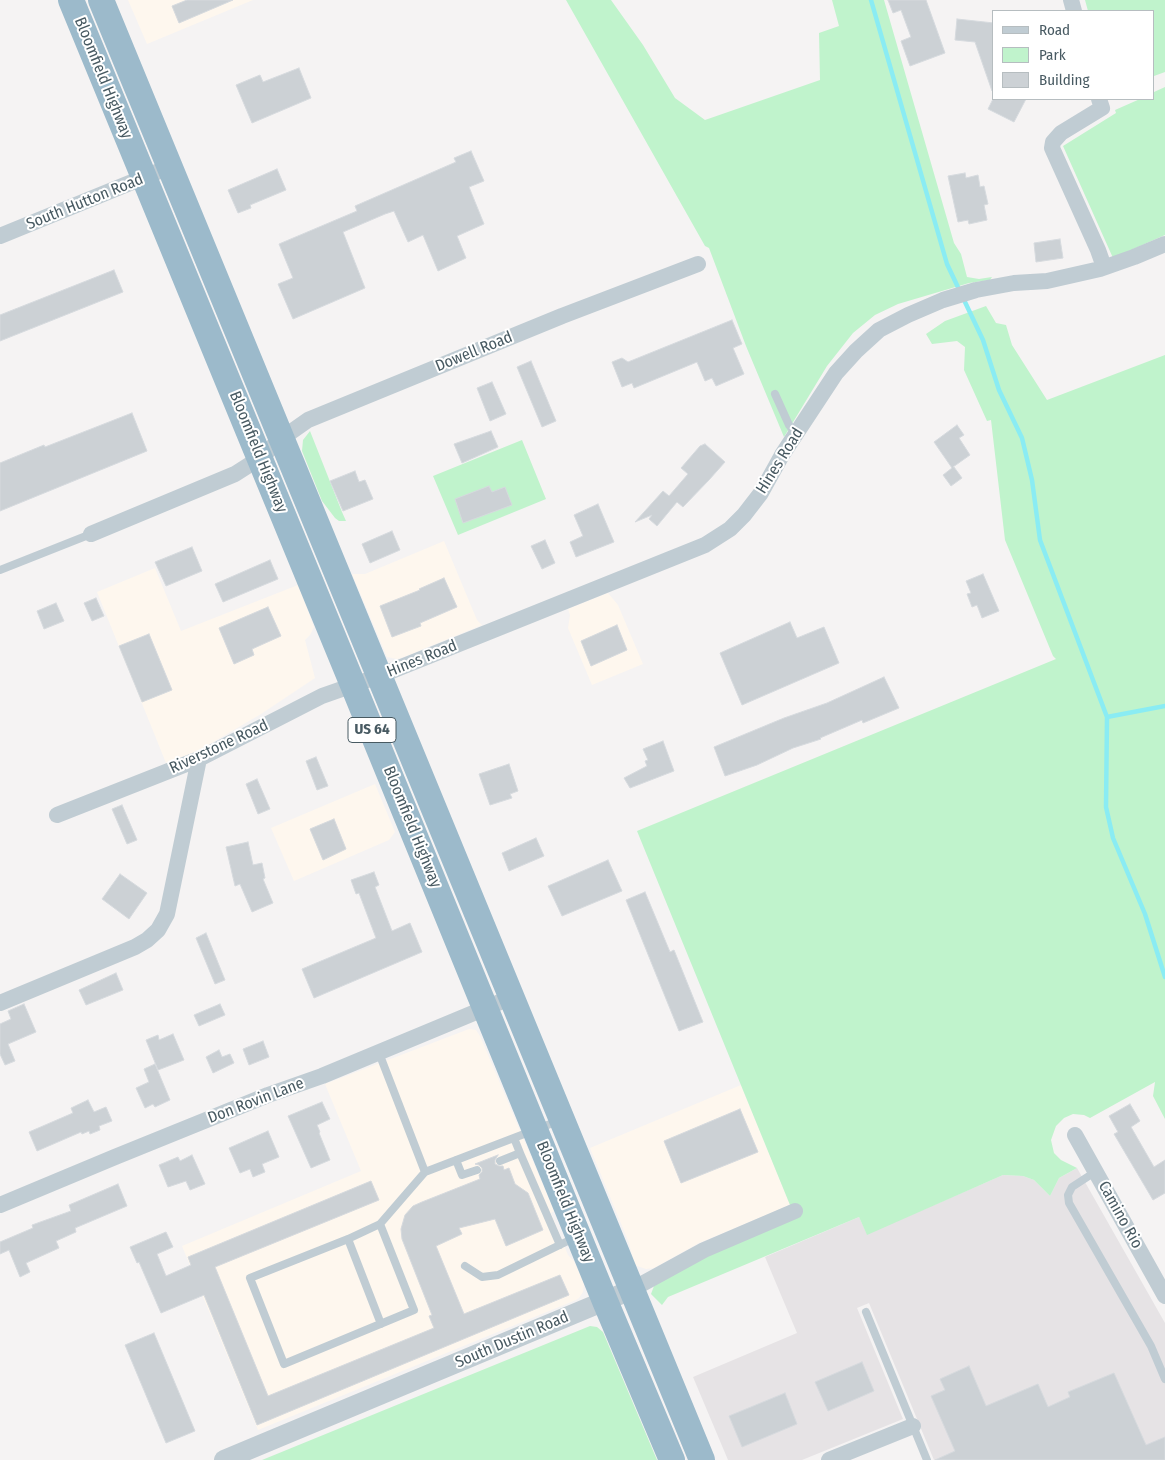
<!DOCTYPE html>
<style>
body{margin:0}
#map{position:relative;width:1165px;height:1460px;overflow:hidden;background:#f5f3f3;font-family:"Fira Sans Condensed",sans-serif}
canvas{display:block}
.legend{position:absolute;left:992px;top:10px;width:162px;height:90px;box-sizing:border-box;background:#fff;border:1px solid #b6bdc0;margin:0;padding:6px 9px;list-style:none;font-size:15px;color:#485a62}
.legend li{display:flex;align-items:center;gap:10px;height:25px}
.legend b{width:25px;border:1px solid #b6bdc0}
</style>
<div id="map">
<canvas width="1165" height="1460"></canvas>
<ul class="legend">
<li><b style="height:6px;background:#c0ccd3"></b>Road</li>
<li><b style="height:14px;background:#c0f3cc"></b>Park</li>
<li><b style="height:14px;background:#ccd1d5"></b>Building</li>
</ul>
</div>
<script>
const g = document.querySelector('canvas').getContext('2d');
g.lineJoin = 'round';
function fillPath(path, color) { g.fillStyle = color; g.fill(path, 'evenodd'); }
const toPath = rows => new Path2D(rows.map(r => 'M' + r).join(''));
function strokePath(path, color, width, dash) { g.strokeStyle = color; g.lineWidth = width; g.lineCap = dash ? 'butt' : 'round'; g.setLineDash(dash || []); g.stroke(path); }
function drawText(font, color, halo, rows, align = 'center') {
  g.font = font + ' "Fira Sans Condensed",sans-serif'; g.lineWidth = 4; g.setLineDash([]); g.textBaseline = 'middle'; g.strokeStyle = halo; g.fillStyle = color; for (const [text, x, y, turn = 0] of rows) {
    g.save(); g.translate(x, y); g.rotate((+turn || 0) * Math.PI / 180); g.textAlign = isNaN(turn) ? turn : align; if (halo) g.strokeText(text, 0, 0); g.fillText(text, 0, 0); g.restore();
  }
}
const commercial = toPath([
 [128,0,253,0,147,44],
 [444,541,477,620,482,625,404,657,397,659,387,657,352,574,365,574],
 [155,568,181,631,298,585,314,627,310,635,305,640,315,678,261,714,198,751,166,763,97,592],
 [608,593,618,605,643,664,592,685,568,628,570,615,568,609],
 [375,784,395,832,389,840,294,881,271,828],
 [469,1029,476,1030,480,1036,554,1211,551,1213,568,1255,574,1261,584,1284,583,1292,579,1298,576,1300,258,1430,182,1246,361,1171,325,1084],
 [741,1085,790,1205,699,1243,654,1268,646,1269,637,1266,634,1263,629,1243,590,1148]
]);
const education = toPath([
 [1077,1168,1165,1323,1165,1460,934,1460,869,1303,857,1308,903,1419,802,1460,728,1460,693,1377,797,1333,765,1257,859,1217,867,1234,1003,1175,1023,1176,1034,1180,1050,1196,1059,1178]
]);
const green = toPath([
 [566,0,611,0,643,45,675,98,705,120,820,80,819,33,839,26,832,0,884,0,954,243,961,254,967,277,979,279,992,277,990,280,969,283,898,304,875,315,853,333,827,366,784,437,746,346,709,248,705,246],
 [1085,0,1165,0,1165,72,1154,76,1154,11,1088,11],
 [1165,87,1165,235,1113,258,1063,146,1116,113,1115,110,1140,99,1154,99,1154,92],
 [986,306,996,323,1006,325,1012,345,1047,400,1165,355,1165,1119,1153,1096,1155,1082,1090,1118,1084,1115,1073,1114,1064,1118,1056,1126,1051,1140,1054,1153,1061,1160,1077,1168,1059,1178,1050,1196,1034,1180,1023,1176,1003,1175,867,1235,859,1217,668,1297,662,1305,651,1294,654,1286,790,1205,637,831,1056,659,1053,656,1005,540,991,420,987,421,964,370,965,347,957,341,932,344,926,334,945,321],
 [310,431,342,512,346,521,339,521,335,518,322,501,302,451,303,440],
 [522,440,546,499,458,535,433,476],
 [590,1326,597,1327,603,1332,657,1460,262,1460]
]);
const stream = toPath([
 [871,0,947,264,983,340,999,390,1022,438,1032,480,1040,540,1107,717,1106,807,1113,838,1145,914,1165,977],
 [1107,717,1165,706]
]);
const building = toPath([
 [187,0,233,0,179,23,172,6,187,0],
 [888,0,926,0,945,53,910,66,901,41,911,37,901,10,893,13,888,0],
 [957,19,994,23,994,90,992,91,975,42,955,40,957,19],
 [299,68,311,98,252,123,236,85,260,75,263,82,299,68],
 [993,99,1026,99,1014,122,988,109,993,99],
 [471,151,484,181,469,187,484,224,457,236,466,258,438,271,423,235,408,242,394,211,385,214,343,232,365,288,293,319,278,284,293,278,279,244,357,211,355,206,456,162,454,158,471,151],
 [277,169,286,190,250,205,251,208,238,213,228,190,277,169],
 [965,173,966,178,978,175,980,187,984,186,988,204,984,205,987,220,969,224,968,220,958,222,948,176,965,173],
 [1060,239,1063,258,1036,262,1034,243,1060,239],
 [114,270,123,292,0,341,0,315,114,270],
 [732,320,742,344,733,348,744,374,716,386,712,378,705,381,697,362,634,388,632,383,622,387,612,362,622,358,628,362,732,320],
 [531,361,556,421,542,427,517,367,531,361],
 [492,382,506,414,490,421,477,388,492,382],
 [132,413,147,451,0,511,0,463,44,445,45,447,132,413],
 [957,425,964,435,959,438,970,455,953,467,954,467,962,478,951,486,943,475,952,468,934,442,957,425],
 [491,431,498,447,462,463,454,444,491,431],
 [705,444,725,462,709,480,683,507,677,502,657,526,649,519,652,515,635,522,663,491,669,496,688,474,681,468,700,446,705,444],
 [355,471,359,482,365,480,373,499,343,511,330,481,355,471],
 [489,486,492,492,505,487,512,505,463,523,455,499,489,486],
 [598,504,614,542,576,557,570,542,583,536,574,515,598,504],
 [392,531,400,550,370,563,362,544,392,531],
 [545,540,555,563,542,569,531,546,545,540],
 [192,547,202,571,166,586,155,562,192,547],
 [270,560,278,579,223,602,215,584,270,560],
 [983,574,999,611,982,618,977,605,972,607,967,594,971,593,966,581,983,574],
 [444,578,457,607,420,623,421,626,392,637,380,606,420,590,419,589,444,578],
 [96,598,104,616,92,621,84,603,96,598],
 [56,603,64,621,44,629,37,611,56,603],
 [268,607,281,636,252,649,254,655,234,664,219,628,268,607],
 [790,622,797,638,824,627,839,663,742,705,720,653,790,622],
 [617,625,627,650,591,666,581,641,617,625],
 [149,634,172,690,142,702,119,646,149,634],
 [884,677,899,708,863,723,862,720,820,738,821,739,793,748,757,765,725,776,714,747,784,718,827,703,884,677],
 [663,741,674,771,630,788,624,778,647,766,645,761,648,760,643,749,663,741],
 [316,757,328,786,317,790,306,761,316,757],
 [509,764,518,791,510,794,512,798,490,805,479,774,509,764],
 [257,779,270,809,258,814,246,784,257,779],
 [122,805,137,840,127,844,112,809,122,805],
 [334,819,346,849,323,860,310,829,334,819],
 [536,838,544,856,509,871,502,853,536,838],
 [248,842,253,865,262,863,265,878,263,879,273,903,252,912,240,884,235,886,226,847,248,842],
 [608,860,622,891,562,916,548,886,608,860],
 [374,872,379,885,375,887,392,931,410,923,422,952,314,998,302,969,376,938,359,893,356,894,351,880,374,872],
 [120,874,147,893,129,919,102,899,120,874],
 [645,892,670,952,674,950,703,1022,679,1031,626,900,645,892],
 [206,933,225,980,215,984,196,938,206,933],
 [116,973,123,990,86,1005,79,990,116,973],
 [24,1004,36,1032,8,1044,15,1061,5,1065,0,1054,0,1024,11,1019,8,1011,24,1004],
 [220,1004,225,1015,199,1026,194,1015,220,1004],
 [173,1034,184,1060,158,1070,146,1040,158,1035,159,1040,173,1034],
 [263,1041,269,1057,249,1065,243,1049,263,1041],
 [219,1050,222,1057,230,1054,234,1063,213,1073,206,1057,219,1050],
 [155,1064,170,1100,155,1107,153,1104,145,1108,136,1088,149,1082,144,1069,155,1064],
 [88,1100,94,1112,106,1107,112,1121,99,1126,100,1130,90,1134,89,1131,82,1134,81,1132,37,1151,29,1132,73,1113,71,1108,88,1100],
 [322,1102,330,1119,317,1125,320,1132,319,1133,330,1160,311,1168,288,1116,322,1102],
 [1130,1104,1140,1121,1131,1127,1154,1167,1165,1160,1165,1193,1153,1200,1114,1134,1118,1132,1109,1116,1130,1104],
 [740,1109,758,1152,681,1183,664,1141,740,1109],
 [268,1131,279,1157,262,1164,265,1172,253,1177,250,1169,240,1173,229,1148,268,1131],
 [192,1155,205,1184,190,1190,186,1181,168,1187,159,1165,178,1157,180,1161,192,1155],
 [498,1155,495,1160,495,1164,499,1166,503,1166,504,1170,509,1168,515,1184,528,1193,543,1230,506,1246,495,1219,459,1228,462,1234,436,1246,464,1314,560,1275,569,1295,257,1425,204,1295,161,1313,139,1262,137,1263,130,1247,166,1232,173,1247,157,1254,166,1276,191,1265,188,1257,371,1181,379,1200,215,1267,268,1396,434,1328,429,1316,432,1315,402,1239,401,1229,405,1215,413,1206,422,1202,480,1179,479,1175,482,1172,482,1168,479,1165,475,1164,498,1155],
 [118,1184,127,1206,75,1228,76,1232,56,1241,59,1248,26,1263,30,1272,20,1277,9,1250,0,1254,0,1242,33,1228,32,1225,71,1211,69,1205,118,1184],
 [154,1333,195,1431,166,1443,125,1345,154,1333],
 [862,1362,874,1391,828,1411,815,1382,862,1362],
 [969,1366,986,1406,1038,1384,1048,1407,1070,1397,1068,1392,1114,1373,1146,1445,1165,1437,1165,1460,935,1460,955,1451,931,1396,945,1390,940,1379,969,1366],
 [785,1393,797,1424,742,1447,729,1416,785,1393]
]);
const service = toPath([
 [775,394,789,425,796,434],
 [0,570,91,534],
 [379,1053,425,1172],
 [520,1153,560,1245],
 [456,1160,462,1175,477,1170],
 [500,1161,520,1153,514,1138],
 [1095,1172,1072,1187,1068,1195,1069,1203,1151,1346,1165,1379],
 [380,1224,348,1239,250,1278,284,1364,414,1310,380,1224,425,1172,558,1121],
 [348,1239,381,1324],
 [465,1266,482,1277,498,1275,574,1238],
 [866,1312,927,1460]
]);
const minor = toPath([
 [1071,0,1074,11],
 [1099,99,1102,108,1061,133,1053,142,1052,148,1098,250,1104,267],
 [0,236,169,167],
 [91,534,235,474,260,458,281,439,308,420,562,316,698,264],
 [57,815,199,759,322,696,379,676,705,545,730,529,744,515,761,493,782,455,836,373,856,351,879,330,908,315,943,300,976,290,1014,283,1047,281,1100,269,1134,257,1165,244],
 [0,1003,135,947,147,940,158,930,167,914,199,759],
 [1075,1135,1165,1296],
 [0,1205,115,1157,268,1095,322,1076,512,997],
 [631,1290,704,1250,795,1211],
 [829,1460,913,1426]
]);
const tertiary = toPath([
 [224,1460,631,1290]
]);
const trunk = toPath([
 [71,0,353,685,605,1301,672,1460],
 [101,0,702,1460]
]);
const shields = [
 [372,730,48]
];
const shieldNames = [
 ["US 64",372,730]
];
const streetNames = [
 ["Bloomfield Highway",103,78,68],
 ["South Hutton Road",85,202,-22],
 ["Dowell Road",474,352,-22],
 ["Bloomfield Highway",258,452,68],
 ["Hines Road",780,461,-58],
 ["Hines Road",422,659,-22],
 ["Riverstone Road",219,747,-25],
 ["Bloomfield Highway",412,827,68],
 ["Don Rovin Lane",256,1101,-21],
 ["Bloomfield Highway",565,1202,68],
 ["Camino Rio",1120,1215,61],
 ["South Dustin Road",512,1340,-23]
];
fillPath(commercial, '#fef7ee');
fillPath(education, '#e6e3e5');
fillPath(green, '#c0f3cc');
strokePath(stream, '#8aecf3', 4.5);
fillPath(building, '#ccd1d5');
strokePath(building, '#d6dade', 1);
strokePath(service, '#c0ccd3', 8);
strokePath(minor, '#c0ccd3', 16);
strokePath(tertiary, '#c0ccd3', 20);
strokePath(trunk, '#9cbacb', 26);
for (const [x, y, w] of shields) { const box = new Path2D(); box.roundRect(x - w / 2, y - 12.5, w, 25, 4); g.fillStyle = '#fff'; g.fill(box); strokePath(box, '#485a62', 1); }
drawText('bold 15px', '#485a62', null, shieldNames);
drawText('16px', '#485a62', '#fff', streetNames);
</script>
